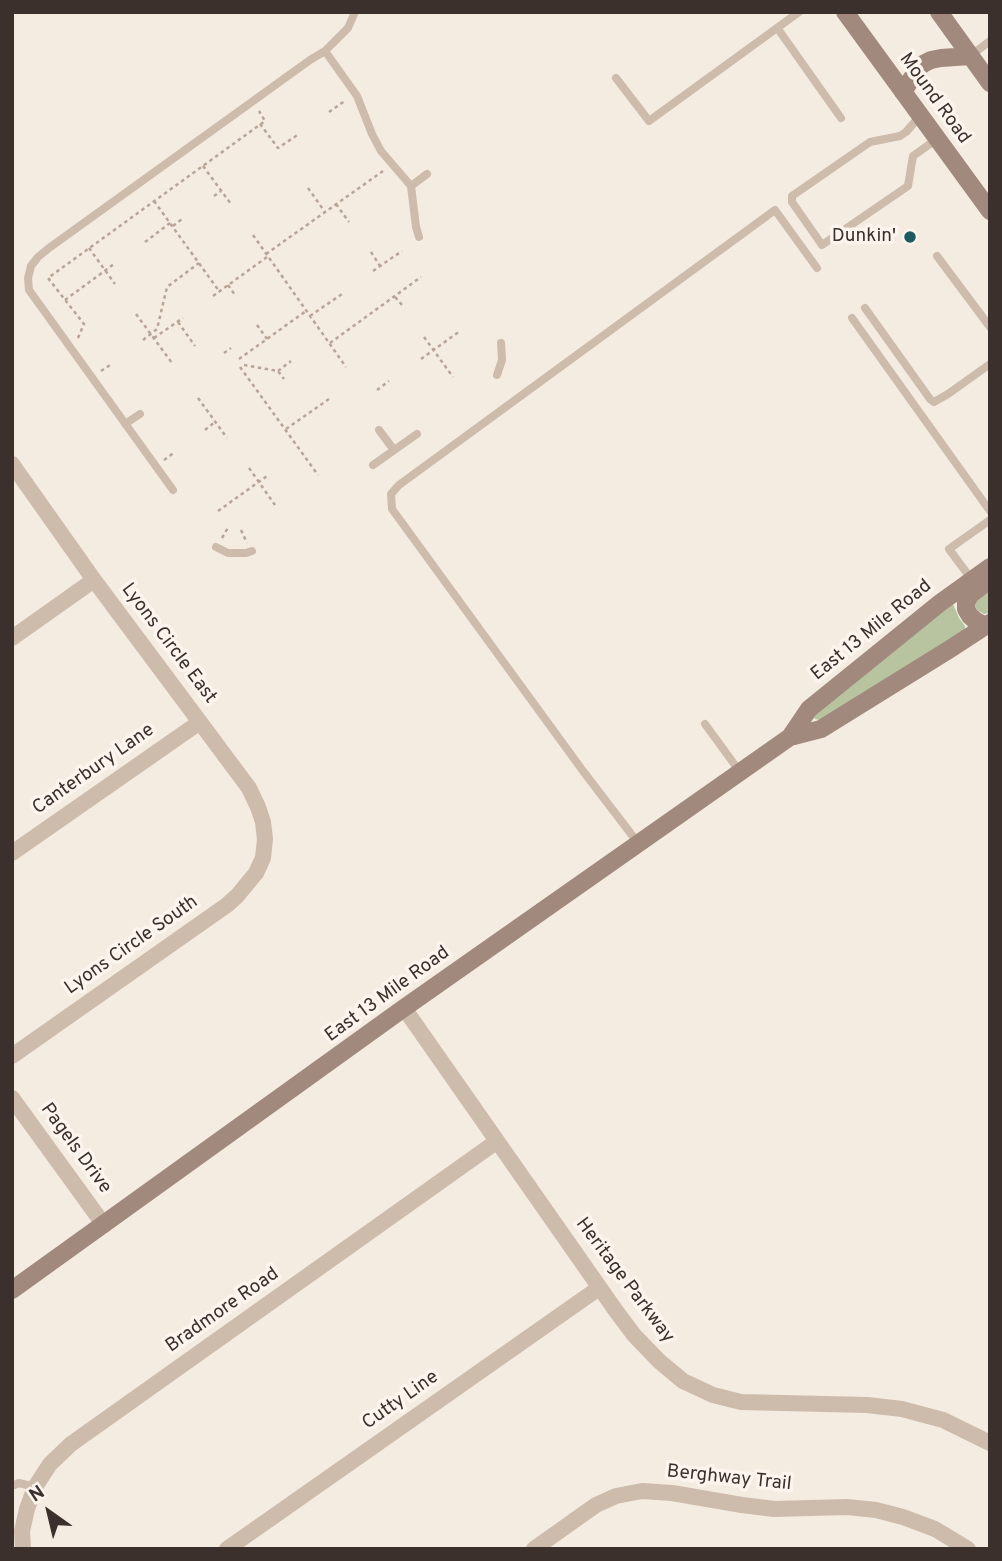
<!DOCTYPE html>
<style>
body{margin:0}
#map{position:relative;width:1002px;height:1561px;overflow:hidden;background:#f4ebe1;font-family:Overpass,sans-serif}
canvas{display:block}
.frame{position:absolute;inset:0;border:14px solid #3b302b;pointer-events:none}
.north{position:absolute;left:14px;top:1477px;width:70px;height:70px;-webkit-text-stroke:5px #fbf5ee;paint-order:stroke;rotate:326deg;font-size:19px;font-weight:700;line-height:28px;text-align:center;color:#3b302b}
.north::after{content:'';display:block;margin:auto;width:24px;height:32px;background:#3b302b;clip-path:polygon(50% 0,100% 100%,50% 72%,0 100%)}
</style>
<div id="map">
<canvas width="1002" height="1561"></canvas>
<div class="frame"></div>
<div class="north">N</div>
</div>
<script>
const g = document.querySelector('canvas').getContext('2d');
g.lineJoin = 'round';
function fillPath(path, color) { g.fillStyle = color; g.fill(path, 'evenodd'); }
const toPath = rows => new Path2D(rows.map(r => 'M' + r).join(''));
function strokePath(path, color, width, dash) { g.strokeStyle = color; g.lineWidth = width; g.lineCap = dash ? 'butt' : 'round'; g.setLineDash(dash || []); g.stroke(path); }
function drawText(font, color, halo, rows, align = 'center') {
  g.font = font + ' Overpass,sans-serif'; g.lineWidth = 7; g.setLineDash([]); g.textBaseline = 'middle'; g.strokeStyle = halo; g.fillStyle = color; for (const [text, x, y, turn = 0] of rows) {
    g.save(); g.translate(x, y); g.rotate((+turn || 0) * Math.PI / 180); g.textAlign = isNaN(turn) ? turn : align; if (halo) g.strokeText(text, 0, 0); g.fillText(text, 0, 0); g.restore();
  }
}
const green = toPath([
 [990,586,990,613,984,614,977,610,975,606,975,597],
 [953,604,959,618,965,626,965,631,820,720,815,719,814,717,815,714]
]);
const path = toPath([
 [329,112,346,100],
 [260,124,278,148,299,134],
 [203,166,231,204],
 [308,188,325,212],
 [214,196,221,191],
 [154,201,219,291],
 [336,204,349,222],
 [173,226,182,219],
 [253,235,346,367],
 [145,242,170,223],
 [89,248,115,284],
 [371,252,380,266],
 [266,254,383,171],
 [373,271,402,251],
 [228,285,235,295],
 [213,296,267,257],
 [395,297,403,306],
 [65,300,114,264],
 [136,314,172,363],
 [310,316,342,294],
 [178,322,195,346],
 [257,325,267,339],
 [424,337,453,377],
 [78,338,84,324,48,278,265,121,259,111],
 [154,338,183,318],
 [143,340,157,329,167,287,199,263],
 [330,343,421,277],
 [224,353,231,348],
 [239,359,306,311],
 [421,359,460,331],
 [244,365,278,371,284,379],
 [240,367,318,475],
 [101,371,110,365],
 [278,371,291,361],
 [377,390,389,381],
 [198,398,227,438],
 [286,429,329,399],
 [205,430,215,422],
 [164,460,175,452],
 [249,468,275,505],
 [218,511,267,476],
 [241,530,247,543],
 [222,538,229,526]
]);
const lane = toPath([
 [778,29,841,118],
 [325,51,357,96,372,134,381,151,411,186,416,227,419,237],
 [970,56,990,41],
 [616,78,649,121,799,12],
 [920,116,906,132,900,136,870,142,792,196,792,202,822,245,908,186,913,156,937,139],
 [411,186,427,174],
 [937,256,990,327],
 [865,308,930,399,934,402,948,394,990,364],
 [852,318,990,511],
 [497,375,502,360,501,343],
 [125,424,140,414],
 [379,430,394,450],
 [373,465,417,434],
 [173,490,29,290,28,278,31,266,38,257,49,248,310,60,325,51,348,28,355,12],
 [216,547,228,553,246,553,252,551],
 [972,580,949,549,990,520],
 [705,724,740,772],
 [638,843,583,771,392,509,391,494,399,485,775,210,817,268],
 [12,1486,19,1483,35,1487]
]);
const street = toPath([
 [12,464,94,580,249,788,258,807,263,822,265,839,263,858,256,873,237,896,227,905,12,1056],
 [12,638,94,580],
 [12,853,200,722],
 [404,1008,616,1311,634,1335,659,1361,683,1381,713,1395,741,1402,867,1405,902,1409,943,1420,990,1443],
 [12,1098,104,1225],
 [23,1549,22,1531,27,1509,35,1487,50,1464,71,1444,496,1142],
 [227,1549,599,1288],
 [534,1549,596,1505,616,1496,642,1491,672,1493,742,1505,774,1509,847,1507,876,1510,903,1517,935,1529,968,1549]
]);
const secondary = toPath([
 [845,12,990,211],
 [939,12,990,83],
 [903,92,917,70,923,64,931,60,941,58,970,56],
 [986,626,976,621,970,616,966,609,966,602,971,594,987,582],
 [790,737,809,709,940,603,990,567],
 [12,1290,404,1008,790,737,821,729,950,649,990,623]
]);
const markers = [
 [910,237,7,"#1f5a5e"]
];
const streetNames = [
 ["Mound Road",934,99,54],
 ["East 13 Mile Road",872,631,-39],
 ["Lyons Circle East",168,644,53],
 ["Canterbury Lane",94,770,-35],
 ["Lyons Circle South",132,946,-35],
 ["East 13 Mile Road",388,995,-36],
 ["Pagels Drive",75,1149,54],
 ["Heritage Parkway",624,1281,53],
 ["Bradmore Road",223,1311,-35],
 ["Cutty Line",401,1401,-35],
 ["Berghway Trail",729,1479,6]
];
const poiNames = [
 ["Dunkin'",896,237]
];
fillPath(green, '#b8c4a0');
strokePath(path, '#b9a596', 2.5, [3.5, 3.5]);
strokePath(lane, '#cdbbac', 8);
strokePath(street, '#cdbbac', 16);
strokePath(secondary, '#a18a7d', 18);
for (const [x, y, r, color] of markers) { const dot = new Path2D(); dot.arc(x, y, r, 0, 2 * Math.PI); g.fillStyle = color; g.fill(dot); strokePath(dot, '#fbf5ee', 2.5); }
drawText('19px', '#3b302b', '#fbf5ee', streetNames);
drawText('19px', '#3b302b', '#fbf5ee', poiNames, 'right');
</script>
